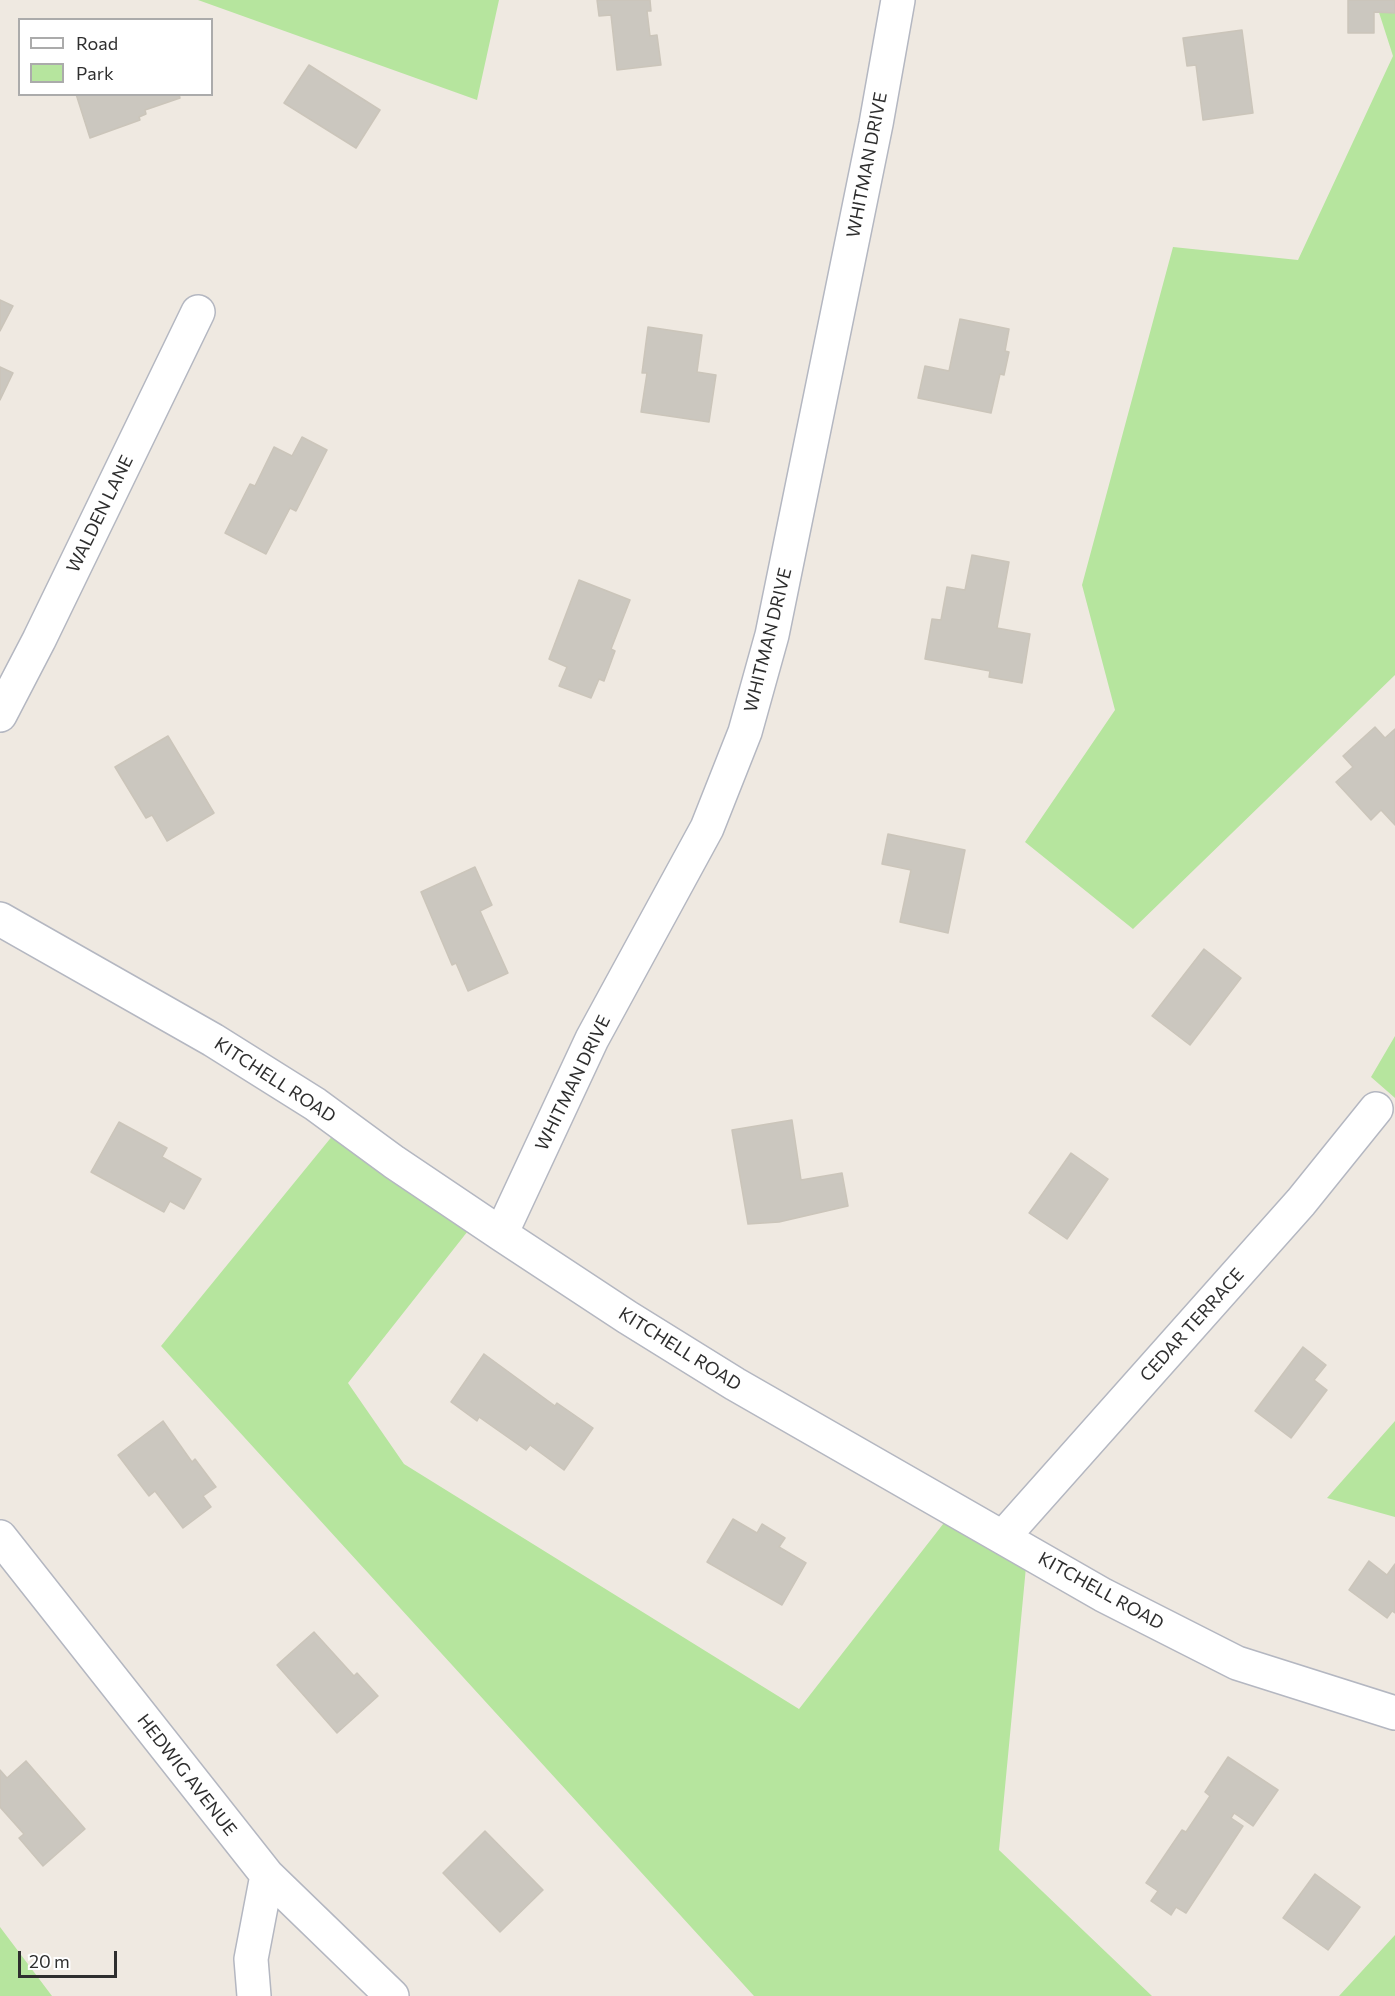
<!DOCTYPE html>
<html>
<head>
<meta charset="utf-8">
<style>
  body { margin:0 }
  #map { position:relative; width:1395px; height:1996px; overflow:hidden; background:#efe9e1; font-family:Commissioner,sans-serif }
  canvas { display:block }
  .legend { position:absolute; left:18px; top:18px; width:195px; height:78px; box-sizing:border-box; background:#fff; border:2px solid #ababab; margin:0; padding:8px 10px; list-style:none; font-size:18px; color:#2e2e2e }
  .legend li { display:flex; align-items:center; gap:12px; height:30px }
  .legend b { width:30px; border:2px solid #ababab }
  .scale { position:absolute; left:18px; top:1951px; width:99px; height:27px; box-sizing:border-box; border:3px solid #2e2e2e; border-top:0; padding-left:8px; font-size:18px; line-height:21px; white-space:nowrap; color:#2e2e2e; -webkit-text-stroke:4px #fff; paint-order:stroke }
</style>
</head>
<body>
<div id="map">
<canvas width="1395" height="1996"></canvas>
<ul class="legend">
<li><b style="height:8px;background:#fff"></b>Road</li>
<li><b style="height:16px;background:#b6e59e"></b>Park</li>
</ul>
<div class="scale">20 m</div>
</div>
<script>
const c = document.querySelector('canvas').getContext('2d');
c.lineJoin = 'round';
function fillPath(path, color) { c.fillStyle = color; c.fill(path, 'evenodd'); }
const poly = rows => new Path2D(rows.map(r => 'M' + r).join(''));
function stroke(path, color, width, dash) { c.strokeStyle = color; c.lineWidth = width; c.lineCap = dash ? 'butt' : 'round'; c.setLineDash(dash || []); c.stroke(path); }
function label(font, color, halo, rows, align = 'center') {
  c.font = font + ' Commissioner,sans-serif'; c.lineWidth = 6; c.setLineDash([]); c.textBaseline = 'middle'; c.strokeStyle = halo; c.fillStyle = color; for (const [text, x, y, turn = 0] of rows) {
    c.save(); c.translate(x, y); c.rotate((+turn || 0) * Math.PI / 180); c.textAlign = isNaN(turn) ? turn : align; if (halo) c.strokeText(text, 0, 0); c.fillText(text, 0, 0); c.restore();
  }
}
const green = poly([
  [198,0,499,0,477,100],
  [1375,0,1395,0,1395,675,1133,929,1025,842,1115,710,1082,585,1173,247,1298,260,1393,56],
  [1395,1036,1395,1098,1371,1077],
  [338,1129,475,1222,348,1383,404,1464,799,1709,947,1519,1026,1567,999,1850,1152,1996,754,1996,161,1346],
  [1395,1421,1395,1517,1327,1498],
  [0,1927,52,1996,0,1996],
  [1395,1935,1395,1996,1339,1996]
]);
const building = poly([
  [597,0,650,0,651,11,647,11,650,36,657,35,661,65,617,70,611,15,599,16,597,0],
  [1348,0,1395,0,1395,13,1374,12,1374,33,1348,33,1348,0],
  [1242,30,1253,113,1203,120,1196,65,1187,66,1183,38,1242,30],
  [309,65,380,110,356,148,284,103,309,65],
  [76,94,179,94,180,98,145,110,146,114,139,117,140,120,90,138,76,94],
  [0,300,13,306,0,331,0,300],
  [960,319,1009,329,1005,351,1009,352,1004,375,1000,374,991,413,918,398,925,366,949,371,960,319],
  [648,327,702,335,697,372,716,375,709,422,641,412,647,373,642,373,648,327],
  [0,367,13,373,0,400,0,367],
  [302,437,327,450,296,511,290,508,266,554,225,533,250,484,255,486,274,447,292,456,302,437],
  [972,555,1009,562,997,628,1030,634,1022,683,989,677,990,671,925,659,932,619,941,620,947,587,965,590,972,555],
  [579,580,630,600,611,649,615,651,604,681,599,679,591,698,559,686,567,667,549,659,579,580],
  [1375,727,1385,738,1395,729,1395,825,1381,810,1371,820,1336,782,1353,767,1343,756,1375,727],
  [168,736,214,813,167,841,152,815,146,818,115,767,168,736],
  [888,834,965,850,948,933,900,922,911,870,882,864,888,834],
  [475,867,492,905,480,911,508,973,468,991,456,963,452,965,421,892,475,867],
  [1204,949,1241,978,1190,1045,1152,1016,1204,949],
  [792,1120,801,1180,842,1173,848,1206,779,1222,748,1224,732,1130,792,1120],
  [119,1122,167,1148,162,1157,201,1179,184,1209,170,1201,164,1212,91,1172,119,1122],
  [1071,1153,1108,1179,1067,1239,1029,1213,1071,1153],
  [1303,1347,1326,1365,1314,1380,1327,1390,1291,1438,1255,1411,1303,1347],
  [484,1354,555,1406,557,1403,593,1428,564,1470,530,1445,526,1450,479,1417,477,1421,451,1402,484,1354],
  [163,1421,192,1462,195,1459,216,1487,203,1496,211,1507,183,1528,155,1491,149,1496,118,1455,163,1421],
  [733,1519,757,1533,762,1524,785,1538,779,1547,806,1563,782,1605,707,1562,733,1519],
  [1369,1561,1387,1575,1395,1564,1395,1613,1392,1611,1387,1618,1349,1590,1369,1561],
  [314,1632,354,1676,357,1673,378,1696,337,1733,277,1665,314,1632],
  [1228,1757,1278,1790,1253,1826,1234,1813,1231,1818,1243,1826,1186,1913,1176,1907,1171,1915,1151,1901,1158,1891,1146,1883,1182,1830,1186,1832,1210,1796,1205,1792,1228,1757],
  [26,1761,85,1829,43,1866,19,1838,24,1834,0,1807,0,1770,7,1778,26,1761],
  [485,1831,543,1890,500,1932,443,1873,485,1831],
  [1315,1874,1360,1907,1328,1950,1283,1918,1315,1874]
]);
const minor = poly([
  [0,715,39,640,198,312],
  [0,919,213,1040,315,1104,394,1162,501,1234,627,1317,735,1384,1103,1595,1237,1663,1395,1713],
  [501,1234,592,1039,707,828,745,732,772,635,876,124,898,0],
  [0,1537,267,1875,392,1996],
  [1003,1537,1301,1202,1376,1109],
  [254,1996,251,1959,267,1875]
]);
const streetNames = [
  ["WHITMAN DRIVE",867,165,-79],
  ["WALDEN LANE",100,514,-64],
  ["WHITMAN DRIVE",768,640,-76],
  ["KITCHELL ROAD",275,1080,33],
  ["WHITMAN DRIVE",573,1083,-64],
  ["CEDAR TERRACE",1192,1325,-48],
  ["KITCHELL ROAD",680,1349,32],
  ["KITCHELL ROAD",1101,1591,29],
  ["HEDWIG AVENUE",187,1775,52]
];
fillPath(green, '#b6e59e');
fillPath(building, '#cbc7bf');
stroke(building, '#cbc5ba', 1.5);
stroke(minor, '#b4b7c1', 36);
stroke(minor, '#fff', 33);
label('18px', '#2e2e2e', '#fff', streetNames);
</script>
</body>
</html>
